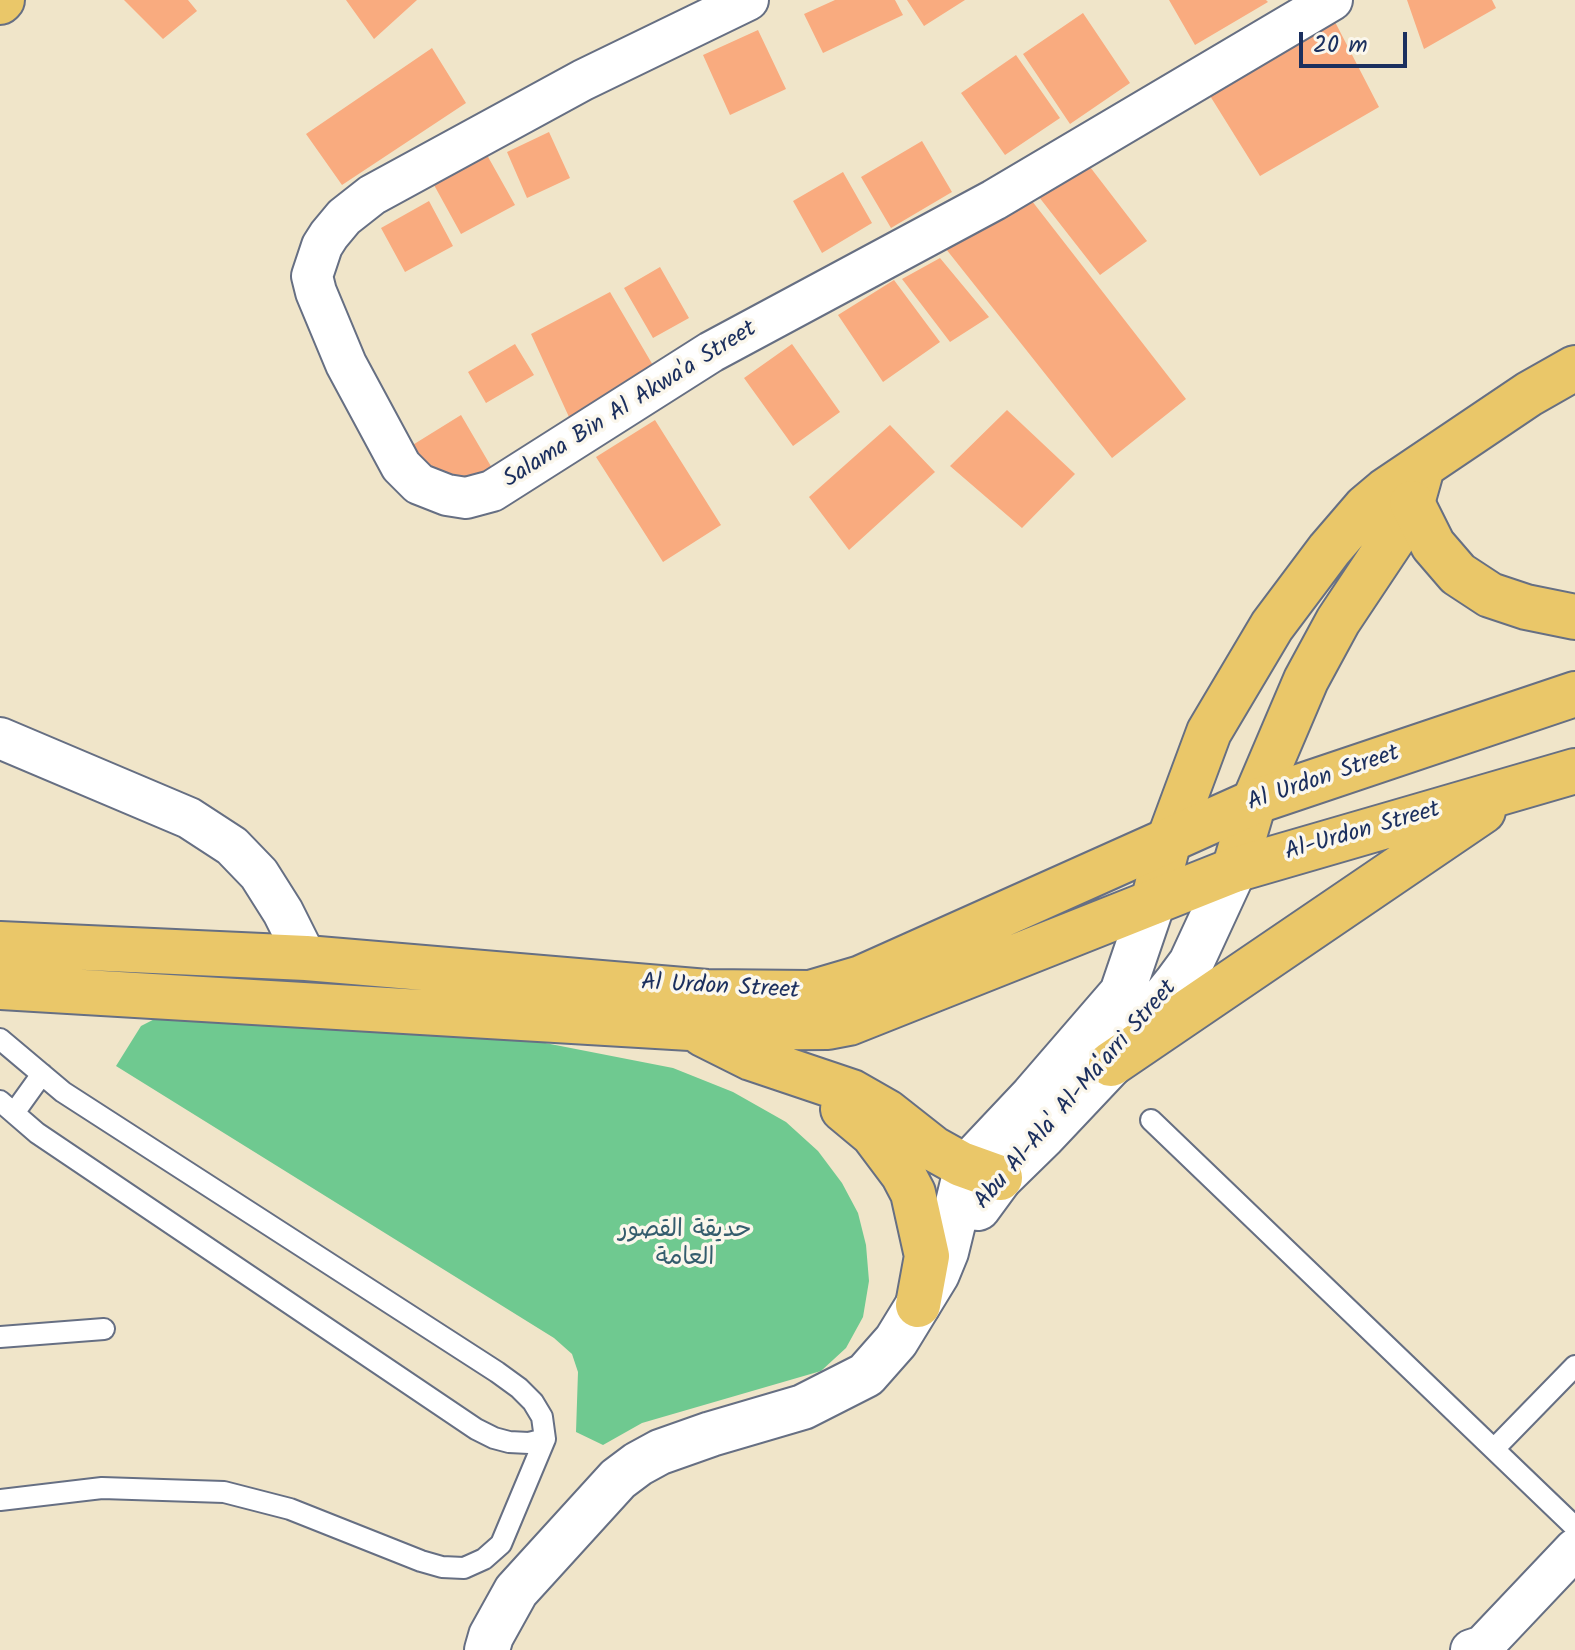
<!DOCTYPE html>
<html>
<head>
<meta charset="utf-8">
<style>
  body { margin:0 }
  #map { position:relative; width:1575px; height:1650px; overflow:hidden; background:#f0e5c9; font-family:Kalam,sans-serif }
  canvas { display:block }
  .scale { position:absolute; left:1299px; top:32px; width:108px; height:36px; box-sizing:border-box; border:4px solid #1b2f5e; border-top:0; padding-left:10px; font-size:24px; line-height:28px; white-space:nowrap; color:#1b2f5e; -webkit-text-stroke:6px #fbf7ec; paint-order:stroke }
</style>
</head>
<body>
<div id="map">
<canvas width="1575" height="1650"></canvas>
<div class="scale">20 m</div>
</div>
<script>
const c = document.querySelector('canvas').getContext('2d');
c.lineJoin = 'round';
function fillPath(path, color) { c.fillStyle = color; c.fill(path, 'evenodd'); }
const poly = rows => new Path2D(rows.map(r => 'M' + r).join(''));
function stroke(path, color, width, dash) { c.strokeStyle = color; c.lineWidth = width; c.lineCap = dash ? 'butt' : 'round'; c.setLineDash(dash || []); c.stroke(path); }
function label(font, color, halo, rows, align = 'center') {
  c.font = font + ' Kalam,"Playpen Sans Arabic",sans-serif'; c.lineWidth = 7; c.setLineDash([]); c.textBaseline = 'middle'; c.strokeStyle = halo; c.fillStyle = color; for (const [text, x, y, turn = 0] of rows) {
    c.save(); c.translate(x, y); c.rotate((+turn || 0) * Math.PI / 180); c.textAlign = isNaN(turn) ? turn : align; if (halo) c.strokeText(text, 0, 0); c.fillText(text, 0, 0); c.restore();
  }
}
const green = poly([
  [178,1007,540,1042,673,1068,733,1092,786,1122,818,1151,842,1183,858,1213,866,1245,869,1281,863,1317,846,1348,821,1371,642,1423,603,1445,576,1432,578,1372,572,1354,554,1338,116,1066,141,1026]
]);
const building = poly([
  [124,0,188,0,197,11,163,39],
  [346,0,417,0,374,39],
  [835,0,895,0,903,15,823,53,804,14],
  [907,0,965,0,924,26],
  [1169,0,1266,0,1268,2,1195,45],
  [1407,0,1492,0,1496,8,1424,49],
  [1083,13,1130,83,1070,124,1023,54],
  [1334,20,1379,107,1260,176,1207,91],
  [758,30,786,89,730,115,703,55],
  [432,48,466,103,342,185,306,134],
  [1016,55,1060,118,1005,155,961,93],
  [549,132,570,178,527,198,507,152],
  [922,141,952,192,891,228,861,177],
  [487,155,515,205,461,234,434,185],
  [1087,163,1147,241,1100,275,1039,197],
  [843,172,872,223,822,253,793,201],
  [429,201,453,246,405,272,381,228],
  [1032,201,1186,399,1112,458,946,249],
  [940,258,989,317,950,342,902,279],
  [660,267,689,318,653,338,624,288],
  [894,280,940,342,883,382,838,315],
  [610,292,654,367,569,417,531,334],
  [515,344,534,375,486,403,468,372],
  [792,344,840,412,793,446,744,378],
  [1007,410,1075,474,1022,528,950,466],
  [461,415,492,468,476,479,461,484,428,471,411,446],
  [655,420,721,525,663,562,596,457],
  [890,425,935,472,849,550,809,497]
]);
const service = poly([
  [0,1039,63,1092,497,1372,519,1388,533,1402,542,1417,545,1439,501,1544,484,1559,464,1568,442,1567,421,1561,290,1509,224,1492,102,1488,0,1500],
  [0,1101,37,1133,476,1429,494,1438,509,1442,529,1443,545,1439],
  [14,1113,42,1074],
  [1151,1120,1575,1527],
  [0,1337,104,1329],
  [1494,1449,1575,1366]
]);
const minor = poly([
  [748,0,583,80,372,195,344,217,329,235,322,246,312,276,316,292,346,364,401,466,419,484,447,495,466,498,492,491,711,352,994,200,1332,0],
  [0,738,189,818,232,846,259,874,283,912,306,958],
  [1471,1650,1483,1646,1575,1549]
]);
const tertiary = poly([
  [978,1208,1000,1178,1044,1135,1111,1064,1177,982,1191,963,1234,870],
  [487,1650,491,1636,516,1591,618,1479,638,1464,660,1452,711,1434,803,1407,866,1375,896,1341,937,1274,946,1252,967,1166,1033,1096,1122,993,1153,902]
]);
const primary = poly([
  [1234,870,1254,802,1306,680,1338,621,1398,531,1412,503,1421,471],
  [1153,902,1169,840,1209,732,1272,626,1329,550,1366,507,1385,491,1529,394,1575,368]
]);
const trunk = poly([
  [0,2,2,0],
  [1412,503,1433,545,1458,574,1490,595,1526,607,1575,617],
  [0,944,306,958,707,992,810,993,861,978,1254,802,1575,694],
  [0,987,690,1028,828,1027,849,1023,1234,870,1575,771],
  [703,1034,751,1058,852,1092,887,1112,934,1149,961,1164,1000,1178],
  [1111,1064,1483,811],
  [843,1109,873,1134,903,1174,913,1193,927,1256,918,1305]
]);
const streetNames = [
  ["Salama Bin Al Akwa'a Street",631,406,-32],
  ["Al Urdon Street",1324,780,-19],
  ["Al-Urdon Street",1363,833,-16],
  ["Al Urdon Street",720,989,3],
  ["Abu Al-Ala' Al-Maʻarri Street",1077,1096,-49]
];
const parkNames = [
  ["حديقة القصور",685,1232],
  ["العامة",685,1260]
];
fillPath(green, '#6fc990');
fillPath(building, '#f9ab7f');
stroke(service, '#666f83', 24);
stroke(minor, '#666f83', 44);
stroke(tertiary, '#666f83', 48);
stroke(primary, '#666f83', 48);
stroke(trunk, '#666f83', 48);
stroke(service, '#fff', 20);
stroke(minor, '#fff', 40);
stroke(tertiary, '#fff', 44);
stroke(primary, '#eac769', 44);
stroke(trunk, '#eac769', 44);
label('24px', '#1b2f5e', '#fbf7ec', streetNames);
label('24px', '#345d6d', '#fbf7ec', parkNames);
</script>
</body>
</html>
